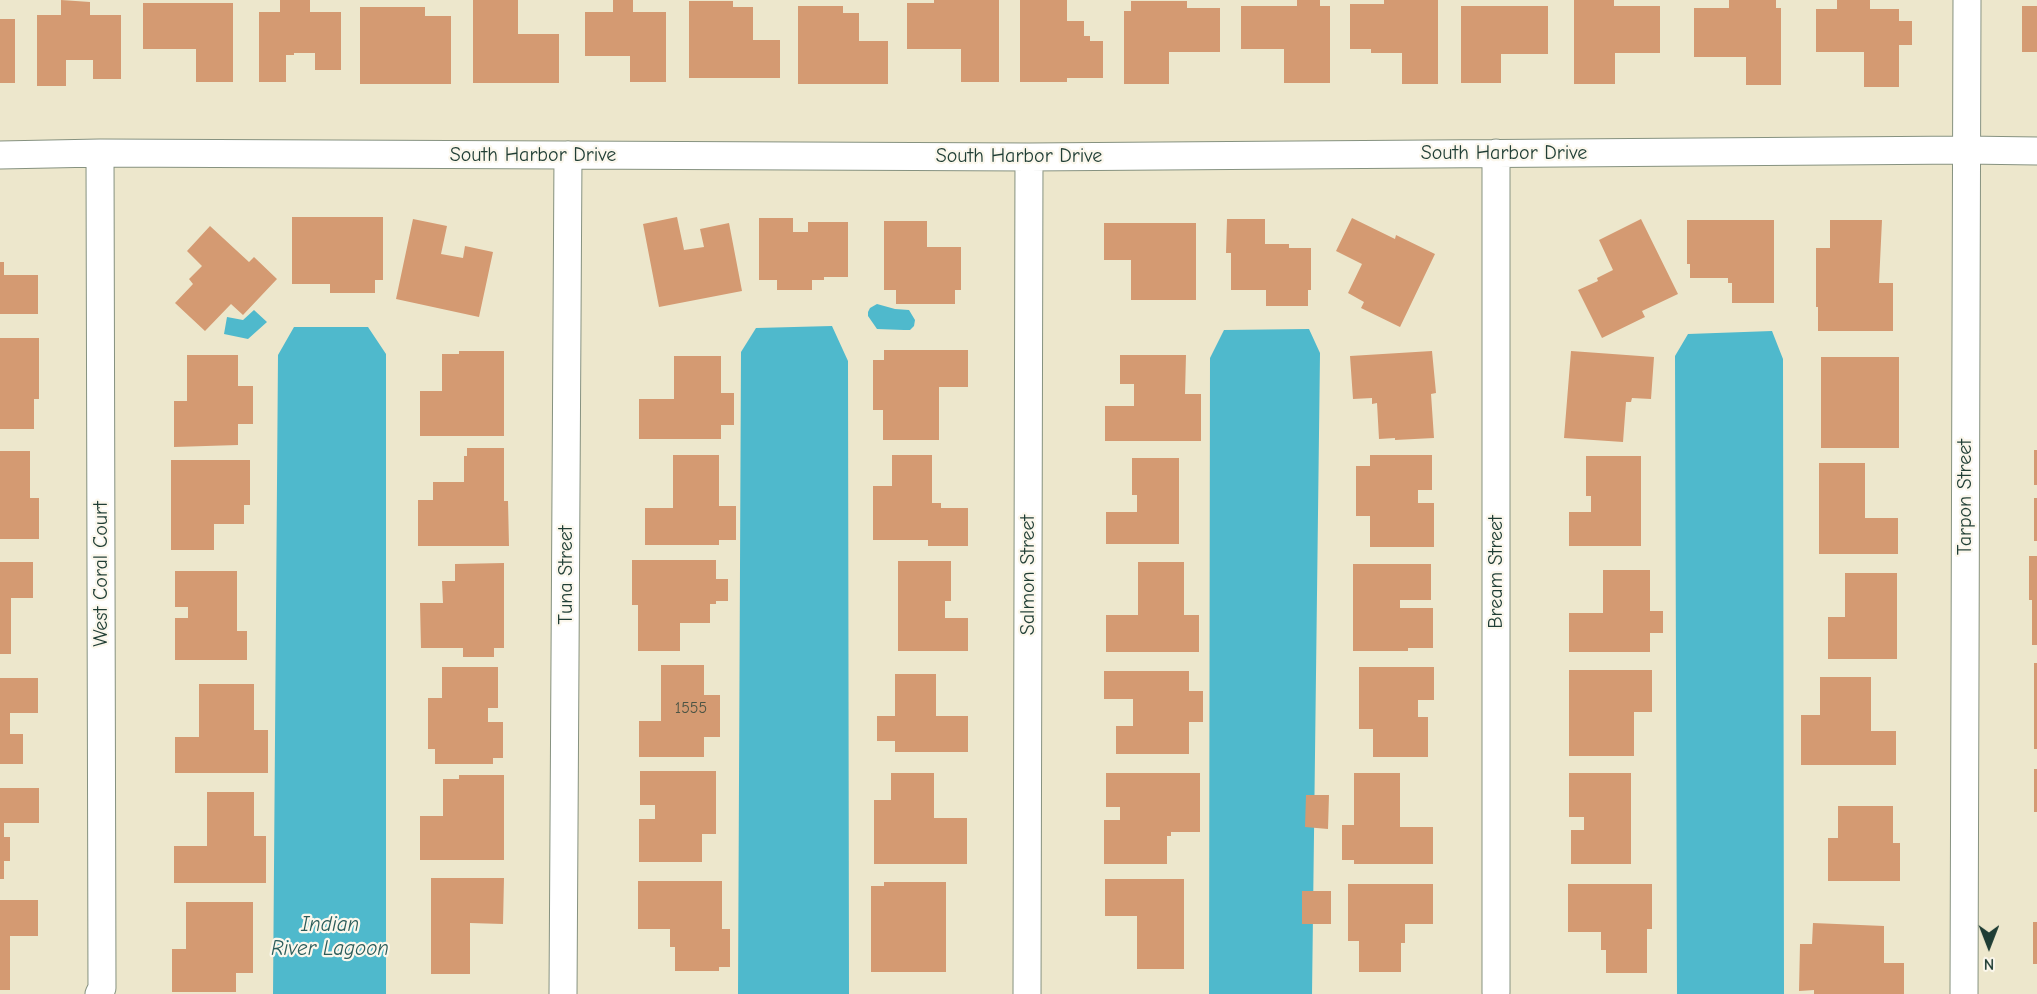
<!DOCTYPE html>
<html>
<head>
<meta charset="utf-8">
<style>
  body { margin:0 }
  #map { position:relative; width:2037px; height:994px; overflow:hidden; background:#ede7cc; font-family:"Comic Neue",sans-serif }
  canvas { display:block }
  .north { position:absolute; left:1959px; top:916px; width:60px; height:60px; -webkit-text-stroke:4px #fbf7ec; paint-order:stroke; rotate:180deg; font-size:16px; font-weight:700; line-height:24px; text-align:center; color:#1f3d34 }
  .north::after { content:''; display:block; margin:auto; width:21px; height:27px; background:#1f3d34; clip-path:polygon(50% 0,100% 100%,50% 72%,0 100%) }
</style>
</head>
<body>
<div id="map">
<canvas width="2037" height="994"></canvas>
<div class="north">N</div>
</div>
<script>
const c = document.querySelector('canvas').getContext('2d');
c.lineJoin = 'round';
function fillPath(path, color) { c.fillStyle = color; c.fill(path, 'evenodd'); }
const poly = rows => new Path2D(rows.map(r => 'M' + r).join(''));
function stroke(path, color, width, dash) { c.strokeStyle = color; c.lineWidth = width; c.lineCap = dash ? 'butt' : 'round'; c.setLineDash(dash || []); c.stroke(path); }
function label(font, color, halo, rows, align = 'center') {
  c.font = font + ' "Comic Neue",sans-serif'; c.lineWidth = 4.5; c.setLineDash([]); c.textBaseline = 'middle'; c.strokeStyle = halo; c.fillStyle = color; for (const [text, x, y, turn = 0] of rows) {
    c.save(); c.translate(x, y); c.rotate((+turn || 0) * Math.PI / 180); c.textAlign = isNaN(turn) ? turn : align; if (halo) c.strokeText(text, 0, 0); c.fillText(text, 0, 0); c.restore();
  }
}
const water = poly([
  [877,304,895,309,909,310,915,320,914,326,910,330,904,330,877,329,868,316,868,312,870,308],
  [254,310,267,322,248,339,224,334,227,317,243,320],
  [832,326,848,361,849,994,738,994,741,352,756,328],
  [294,327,368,327,386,354,386,994,273,994,278,355],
  [1309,329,1320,353,1312,994,1209,994,1210,358,1224,330],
  [1772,331,1783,359,1784,994,1677,994,1675,356,1688,334]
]);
const building = poly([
  [61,0,90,2,90,15,121,15,121,79,93,79,93,60,66,60,66,86,37,86,37,15,61,15],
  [280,0,310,0,310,12,341,12,341,70,315,70,315,53,294,53,294,55,286,55,286,82,259,82,259,12,280,12],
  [473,0,518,0,518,34,559,34,559,83,473,83],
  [613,0,633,0,633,12,666,12,666,82,630,82,630,56,585,56,585,12,613,12],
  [934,0,999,0,999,82,961,82,961,49,907,49,907,3,934,3],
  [1020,0,1067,0,1067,21,1084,21,1084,36,1090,36,1090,41,1103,41,1103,78,1067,78,1067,82,1020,82],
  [1297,0,1320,0,1320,6,1330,6,1330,83,1284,83,1284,49,1241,49,1241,6,1297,6],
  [1384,0,1438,0,1438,84,1402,84,1402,53,1371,53,1371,49,1350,49,1350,4,1384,4],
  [1574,0,1614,0,1614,6,1660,6,1660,53,1615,53,1615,84,1574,84],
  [1729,0,1776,0,1776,8,1781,8,1781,85,1746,85,1746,57,1694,57,1694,8,1729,8],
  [1837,0,1870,0,1870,9,1899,9,1899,21,1912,21,1912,45,1899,45,1899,87,1864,87,1864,52,1816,52,1816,9,1837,9],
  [689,1,733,1,733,7,753,7,753,40,780,40,780,78,689,78],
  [1131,1,1187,1,1187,8,1220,8,1220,52,1169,52,1169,84,1124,84,1124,11,1131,11],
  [143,3,233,3,233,82,196,82,196,49,143,49],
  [798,6,843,6,843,13,859,13,859,41,888,41,888,84,798,84],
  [1461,6,1548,6,1548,54,1501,54,1501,83,1461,83],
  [2022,6,2037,6,2037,52,2022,52],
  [360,7,425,7,425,16,451,16,451,84,360,84],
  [0,19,15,19,15,83,0,83],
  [292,217,383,217,383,280,375,280,375,293,330,293,330,284,292,284],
  [677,217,684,250,704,247,700,229,729,223,742,291,659,307,643,224],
  [759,218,793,218,793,232,808,232,808,222,848,222,848,277,824,277,824,280,812,280,812,290,777,290,777,280,759,280],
  [1352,218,1395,239,1396,235,1435,254,1400,327,1361,308,1364,302,1348,293,1362,264,1336,251],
  [413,219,447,226,441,254,463,258,465,246,493,252,479,317,396,299],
  [1227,219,1265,219,1265,244,1289,244,1289,248,1311,248,1311,290,1308,290,1308,306,1266,306,1266,290,1231,290,1231,253,1226,253],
  [1641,219,1678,294,1642,311,1645,317,1602,338,1578,290,1598,281,1597,278,1613,270,1599,240],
  [1687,220,1774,220,1774,303,1732,303,1732,283,1728,283,1728,278,1690,278,1690,264,1687,264],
  [1830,220,1882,220,1879,283,1893,283,1893,331,1818,331,1818,307,1816,307,1816,248,1830,248],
  [884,221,927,221,927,247,961,247,961,290,955,290,955,304,896,304,896,290,884,290],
  [1104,223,1196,223,1196,300,1131,300,1131,260,1104,260],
  [210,226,249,262,254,257,277,279,243,315,231,304,205,331,175,303,193,284,189,279,202,266,187,251],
  [0,262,4,262,4,275,38,275,38,314,0,314],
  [0,338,39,338,39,399,34,399,34,429,0,429],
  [884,350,968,350,968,387,939,387,939,440,883,440,883,410,873,410,873,360,884,360],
  [459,351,504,351,504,436,420,436,420,391,442,391,442,354,459,354],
  [1432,351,1436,393,1431,394,1434,438,1395,440,1395,438,1379,439,1377,403,1372,404,1372,398,1353,399,1350,356],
  [1571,351,1654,357,1651,399,1632,398,1631,402,1626,402,1623,442,1564,438],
  [187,355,238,355,238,386,253,386,253,424,238,424,238,445,174,447,174,401,187,401],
  [1120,355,1186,355,1185,394,1201,394,1201,441,1105,441,1105,406,1134,406,1134,384,1120,384],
  [674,356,721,356,721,393,734,393,734,425,721,425,721,439,639,439,639,399,674,399],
  [1821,357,1899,357,1899,448,1821,448],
  [467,448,504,448,504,501,508,501,509,546,418,546,418,500,433,500,433,482,464,482,464,456,467,456],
  [2034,450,2037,450,2037,485,2034,485],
  [0,451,30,451,30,498,39,498,39,539,0,539],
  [673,455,719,455,719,506,736,506,736,540,719,540,719,545,645,545,645,508,673,508],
  [892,455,932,455,932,503,941,503,941,508,968,508,968,546,928,546,928,540,873,540,873,486,892,486],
  [1370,455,1432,455,1432,490,1418,490,1418,503,1434,503,1434,547,1370,547,1370,516,1356,516,1356,466,1370,466],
  [1586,456,1641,456,1641,546,1569,546,1569,512,1591,512,1591,496,1586,496],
  [1132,458,1179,458,1179,544,1106,544,1106,512,1137,512,1137,495,1132,495],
  [171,460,250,460,250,505,244,505,244,524,214,524,214,550,171,550],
  [1819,463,1865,463,1865,518,1898,518,1898,554,1819,554],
  [2034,498,2037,498,2037,541,2034,541],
  [2029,556,2037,556,2037,645,2032,645,2032,600,2029,600],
  [632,560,716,560,716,579,728,579,728,601,716,601,716,604,710,604,710,623,680,623,680,651,638,651,638,605,632,605],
  [898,561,951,561,951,601,945,601,945,618,968,618,968,651,898,651],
  [0,562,33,562,33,598,11,598,11,654,0,654],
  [1138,562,1184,562,1184,615,1199,615,1199,652,1106,652,1106,615,1138,615],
  [504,563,504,648,494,648,494,657,463,657,463,648,421,648,420,603,443,603,442,581,455,581,455,564],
  [1353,564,1431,564,1431,600,1400,600,1400,608,1433,608,1433,648,1408,648,1408,651,1353,651],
  [1603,570,1650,570,1650,611,1663,611,1663,633,1650,633,1650,652,1569,652,1569,613,1603,613],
  [175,571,237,571,237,631,247,631,247,660,175,660,175,618,188,618,188,607,175,607],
  [1845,573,1897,573,1897,659,1828,659,1828,617,1845,617],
  [2034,663,2037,663,2037,749,2034,749],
  [661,665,704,665,704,695,720,695,720,737,704,737,704,757,639,757,639,721,661,721],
  [442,667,498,667,498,708,488,708,488,722,503,722,503,758,493,758,493,764,435,764,435,749,428,749,428,698,442,698],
  [1359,667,1434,667,1434,700,1418,700,1418,717,1428,717,1428,757,1373,757,1373,729,1359,729],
  [1569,670,1652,670,1652,712,1634,712,1634,756,1569,756],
  [1104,671,1189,671,1189,691,1203,691,1203,722,1189,722,1189,754,1116,754,1116,726,1133,726,1133,699,1104,699],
  [895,674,936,674,936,716,968,716,968,752,895,752,895,741,877,741,877,716,895,716],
  [1820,677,1871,677,1871,731,1896,731,1896,765,1801,765,1801,715,1820,715],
  [0,678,38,678,38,713,10,713,10,734,23,734,23,764,0,764],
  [199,684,254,684,254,730,268,730,268,773,175,773,175,737,199,737],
  [2034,769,2037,769,2037,812,2034,812],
  [640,771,716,771,716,834,702,834,702,862,639,862,639,819,655,819,655,805,640,805],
  [891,773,934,773,934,818,967,818,967,864,874,864,874,800,891,800],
  [1106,773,1200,773,1200,832,1171,832,1171,836,1167,836,1167,864,1104,864,1104,820,1120,820,1120,807,1106,807],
  [1354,773,1400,773,1400,827,1433,827,1433,864,1354,864,1354,860,1342,860,1342,825,1354,825],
  [1569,773,1631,773,1631,864,1571,864,1571,830,1584,830,1584,817,1569,817],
  [459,775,504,775,504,860,420,860,420,816,443,816,443,779,459,779],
  [0,788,39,788,39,823,4,823,4,837,10,837,10,861,4,861,4,879,0,879],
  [207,792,254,792,254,836,266,836,266,883,174,883,174,846,207,846],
  [1306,795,1329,795,1328,829,1305,827],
  [1838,806,1893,806,1893,843,1900,843,1900,881,1828,881,1828,838,1838,838],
  [431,878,504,878,503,924,470,923,470,974,431,974],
  [1105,879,1184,879,1184,969,1137,969,1137,916,1105,916],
  [638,881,722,881,722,929,730,929,730,967,719,967,719,971,675,971,675,947,670,947,670,929,638,929],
  [884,882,946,882,946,972,871,972,871,886,884,886],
  [1348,884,1433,884,1433,924,1405,924,1405,943,1401,943,1401,972,1359,972,1359,941,1348,941],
  [1568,884,1652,884,1652,929,1647,929,1647,973,1606,973,1606,950,1601,950,1601,932,1568,932],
  [1302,891,1331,891,1331,924,1302,924],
  [0,900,38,900,38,936,10,936,10,990,0,990],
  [186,902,253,902,253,973,236,973,236,992,172,992,172,949,186,949],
  [2033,922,2037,922,2037,964,2033,964],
  [1813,923,1884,926,1884,963,1904,963,1904,994,1814,994,1814,990,1799,991,1800,944,1812,944]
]);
const minor = poly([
  [1496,153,1496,992],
  [0,155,100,153,1029,157,1966,150,2037,151],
  [99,994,102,988,100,153],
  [563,994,568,155],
  [1027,994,1029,157],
  [1964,994,1967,0]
]);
const numberNames = [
  ["1555",691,708]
];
const streetNames = [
  ["South Harbor Drive",1504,153],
  ["South Harbor Drive",533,155],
  ["South Harbor Drive",1019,156],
  ["Tarpon Street",1965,497,-90],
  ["Bream Street",1496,572,-90],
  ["West Coral Court",101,574,-90],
  ["Tuna Street",566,575,-90],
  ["Salmon Street",1028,575,-90]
];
const waterNames = [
  ["Indian",330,925],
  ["River Lagoon",330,949]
];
fillPath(water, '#4fb9cc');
fillPath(building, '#d49a72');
stroke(minor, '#869280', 29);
stroke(minor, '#fff', 27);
label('16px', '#4c5444', null, numberNames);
label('20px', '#1f3d34', '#fbf7ec', streetNames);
label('italic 21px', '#2b5c5a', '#fbf7ec', waterNames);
</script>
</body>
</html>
